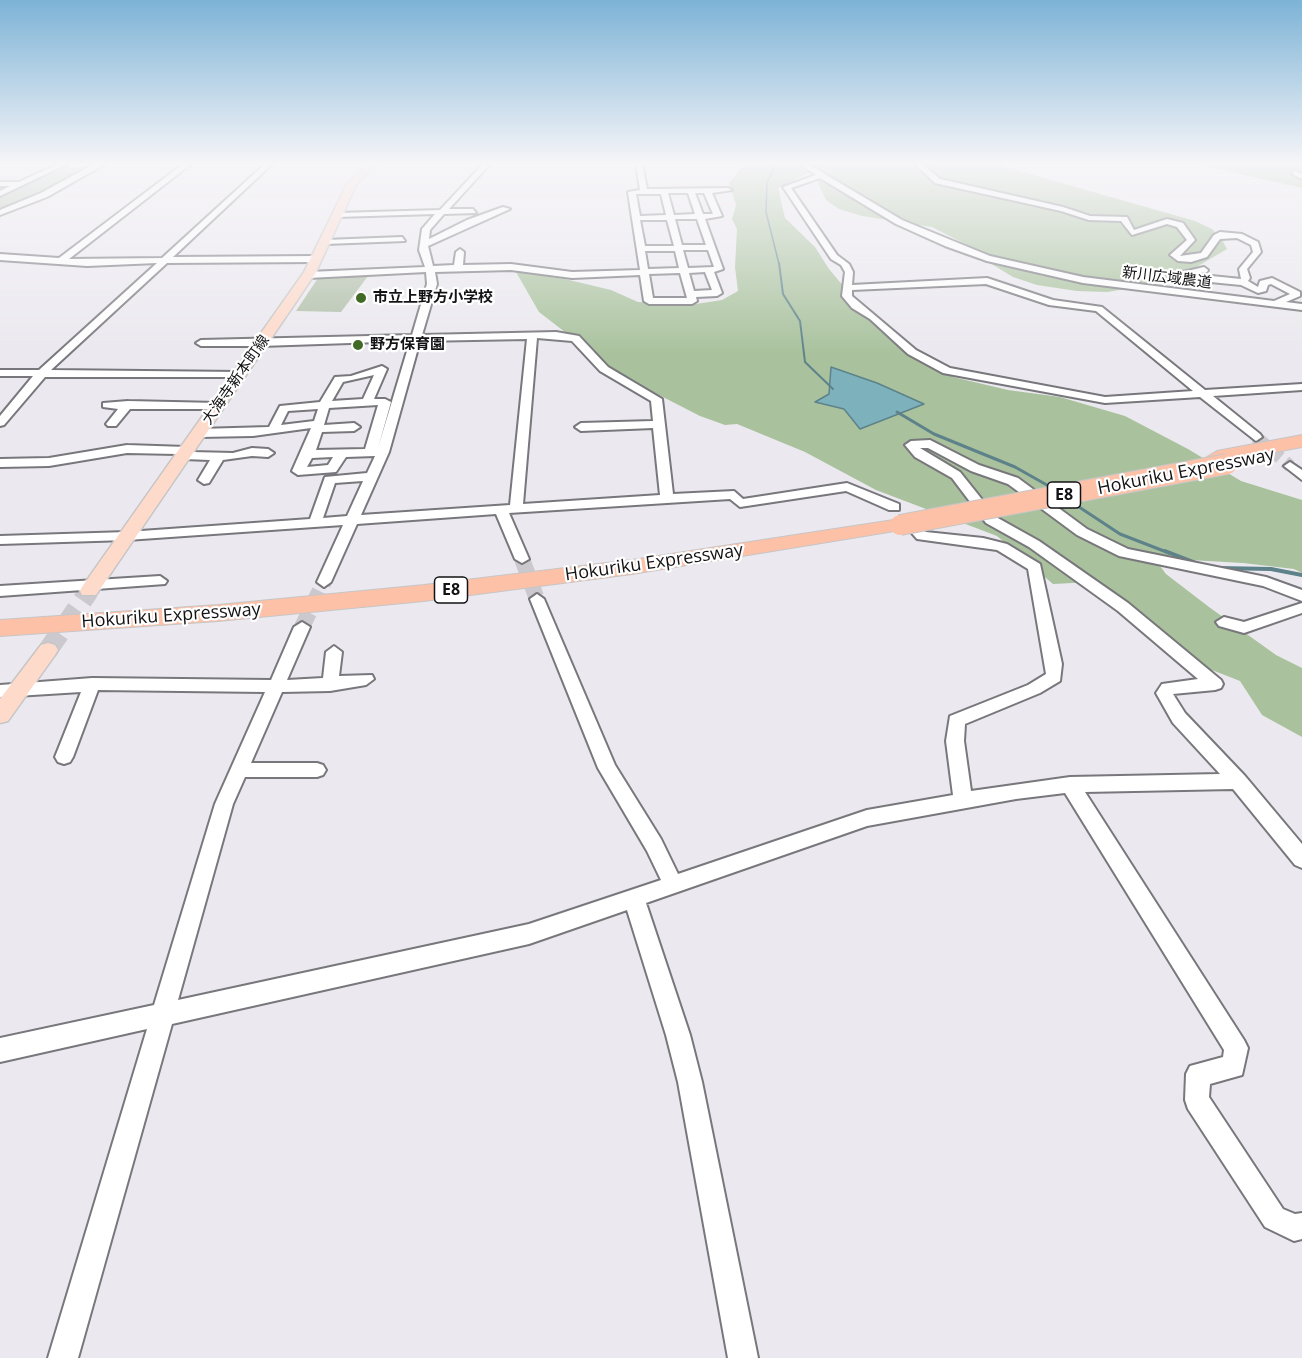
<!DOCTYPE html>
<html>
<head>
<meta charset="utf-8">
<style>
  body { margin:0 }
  canvas { display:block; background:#ebe9ef }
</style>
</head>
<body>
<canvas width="1302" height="1358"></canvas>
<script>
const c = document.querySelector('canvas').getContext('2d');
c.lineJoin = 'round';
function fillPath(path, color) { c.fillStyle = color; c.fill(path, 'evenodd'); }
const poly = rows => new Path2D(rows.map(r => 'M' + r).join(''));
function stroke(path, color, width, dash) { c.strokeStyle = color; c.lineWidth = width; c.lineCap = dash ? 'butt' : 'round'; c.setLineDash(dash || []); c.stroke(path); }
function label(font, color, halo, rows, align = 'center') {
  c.font = font + ' "Open Sans","Noto Sans JP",sans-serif'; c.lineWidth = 4.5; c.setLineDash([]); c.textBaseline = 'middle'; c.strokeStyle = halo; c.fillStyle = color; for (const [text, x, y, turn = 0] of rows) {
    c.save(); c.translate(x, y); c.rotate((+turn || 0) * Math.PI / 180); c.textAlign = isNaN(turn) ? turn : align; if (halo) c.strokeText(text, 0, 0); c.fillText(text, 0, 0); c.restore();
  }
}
const green = poly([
  [68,164,72,164,69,167,72,168,99,164,44,194,0,212,0,195],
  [368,276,341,312,296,311,318,278]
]);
const forest = poly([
  [745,164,995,164,1195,221,1212,229,1221,238,1227,249,1193,269,1137,287,1107,292,1077,291,1037,285,1013,277,985,260,969,246,932,227,862,216,839,209,826,200,812,171,778,188,785,218,815,247,829,269,860,306,897,339,953,377,1008,390,1060,397,1125,416,1188,449,1241,481,1302,500,1302,573,1294,569,1243,563,1154,558,1166,574,1209,607,1276,655,1302,668,1302,737,1262,715,1240,681,1194,663,1092,582,1053,584,997,536,876,490,805,452,737,424,725,425,700,416,622,376,539,312,516,272,565,279,611,290,638,302,696,304,722,300,738,291,735,267,737,229,732,219,736,205,729,183],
  [1199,164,1302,164,1302,188,1253,177]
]);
const water = poly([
  [831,367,877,383,924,404,860,429,844,409,815,402,829,394,831,367]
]);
const streamFar3 = poly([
  [776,164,767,183,766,212,779,264]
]);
const streamFar2 = poly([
  [779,263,783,294,800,321,805,362,833,389]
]);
const streamFar1 = poly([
  [897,412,934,434,1015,467,1054,489],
  [1070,501,1120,534,1169,553]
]);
const stream = poly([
  [1165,551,1196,563],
  [1218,568,1271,569,1302,575]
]);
const minorTunnelFar1 = poly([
  [1256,437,1290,466]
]);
const minorTunnel = poly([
  [522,559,537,599],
  [302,627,324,582]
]);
const majorTunnel = poly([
  [48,650,89,591]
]);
const minor = poly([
  [58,164,67,164,0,196,0,191,10,186,0,186,0,182,19,182,58,164],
  [94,164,105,164,47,197,0,215,0,210,41,193,94,164],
  [183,164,191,164,69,259,162,258,265,164,272,164,173,257,316,256,320,259,316,262,167,263,51,370,239,372,244,375,243,377,45,377,4,425,0,426,0,416,33,376,0,376,0,370,39,370,157,263,87,266,0,260,0,254,59,258,183,164],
  [483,164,490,164,449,209,473,209,476,213,444,214,430,230,429,239,467,220,503,207,510,209,428,246,433,266,454,265,456,252,460,249,464,252,463,265,511,264,572,272,640,270,628,192,640,190,636,164,642,164,647,189,728,188,732,190,712,193,722,216,705,219,723,269,714,272,722,293,717,296,696,297,697,301,692,304,649,304,644,301,640,275,572,278,511,270,435,272,437,284,422,335,556,332,579,336,608,367,662,399,673,494,734,491,743,499,847,483,899,504,899,510,889,510,846,491,740,507,730,499,509,513,529,559,522,563,515,559,496,514,357,524,331,582,324,587,317,582,343,525,127,540,0,544,0,536,127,532,310,519,325,477,367,473,375,456,346,457,336,472,298,475,292,471,311,428,253,436,199,437,193,433,199,429,269,427,280,406,320,402,335,377,351,376,382,366,387,369,374,399,385,399,391,402,378,448,410,341,261,346,201,346,196,343,201,340,412,335,427,284,426,272,308,278,304,275,308,272,425,267,419,250,422,229,435,214,337,217,333,215,337,213,440,210,483,164],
  [668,193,688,193,695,214,674,215,668,193],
  [695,193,704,193,713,214,703,214,695,193],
  [636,194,661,194,666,215,640,216,636,194],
  [675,219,697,219,706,245,682,245,675,219],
  [640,220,667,220,674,246,645,246,640,220],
  [683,250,708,250,714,267,688,268,683,250],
  [645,251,675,251,679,268,648,269,645,251],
  [705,272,712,290,694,291,689,273,705,272],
  [680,273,687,298,653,298,649,274,680,273],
  [537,338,572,341,600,371,651,401,653,421,581,423,575,427,581,431,653,428,660,495,523,504,537,338],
  [527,339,510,505,361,515,389,452,420,341,527,339],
  [374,375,363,399,332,401,343,382,374,375],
  [378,405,365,449,316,450,322,432,354,431,360,427,354,423,324,425,329,408,378,405],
  [318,409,314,421,281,425,288,411,318,409],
  [333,457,328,465,307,467,312,458,333,457],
  [363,481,347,516,323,518,335,483,363,481],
  [800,164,808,164,902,220,990,256,1083,277,1274,301,1290,294,1271,284,1268,285,1266,291,1258,293,1241,285,1190,280,1179,273,1204,267,1208,270,1207,272,1192,274,1241,279,1239,269,1253,252,1251,245,1237,238,1220,239,1207,257,1191,262,1178,261,1170,255,1187,240,1177,227,1167,224,1132,235,1121,221,1089,220,1061,211,935,183,915,164,922,164,940,179,1063,207,1090,216,1127,217,1134,230,1167,219,1183,223,1195,240,1180,256,1201,253,1214,235,1220,232,1242,234,1258,242,1261,252,1247,269,1250,278,1248,281,1258,287,1260,281,1272,278,1300,292,1300,296,1286,302,1302,304,1302,310,1083,283,987,261,945,246,896,224,820,178,791,188,837,255,849,264,853,272,852,285,987,278,1053,300,1102,307,1205,390,1302,384,1302,390,1213,396,1260,434,1262,437,1256,441,1200,397,1105,403,943,373,908,354,870,319,852,308,842,296,845,272,841,265,831,259,783,187,816,175,800,164],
  [986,284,1049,305,1096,311,1193,391,1105,397,950,368,916,350,852,296,852,290,986,284],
  [1294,171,1302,174,1302,179,1292,174,1294,171],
  [402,237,405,241,325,244,321,242,325,240,402,237],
  [128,401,218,403,224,406,218,409,130,409,116,426,108,426,106,424,118,409,103,407,103,403,128,401],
  [930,440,979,465,1018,478,1087,529,1128,549,1266,577,1302,590,1302,601,1263,586,1119,556,1077,535,1008,484,971,471,928,448,920,448,960,472,996,517,1039,541,1128,603,1221,680,1223,684,1221,688,1215,690,1173,694,1185,713,1245,776,1302,844,1302,868,1295,865,1233,789,1085,792,1244,1040,1248,1048,1242,1075,1210,1084,1209,1097,1283,1209,1295,1214,1302,1213,1302,1239,1294,1241,1265,1227,1188,1109,1185,1100,1186,1074,1190,1066,1223,1057,1224,1050,1065,793,1016,799,867,826,646,903,690,1035,702,1082,758,1358,728,1358,678,1082,666,1035,627,910,529,944,172,1024,78,1358,48,1358,147,1029,0,1062,0,1038,154,1005,215,804,265,692,98,690,73,757,70,762,64,764,58,762,55,757,81,692,0,697,0,685,92,678,271,680,294,627,302,622,310,627,287,680,323,678,326,652,334,646,342,652,339,676,372,675,374,679,366,685,330,691,282,692,251,763,317,763,323,765,326,770,323,775,317,777,245,777,233,804,178,1000,529,924,661,880,647,851,598,768,530,599,537,594,544,599,615,765,661,839,678,874,867,810,953,795,946,741,950,716,1028,685,1046,674,1028,569,997,550,917,539,910,531,917,527,926,532,983,538,1007,544,1040,564,1062,664,1060,681,1040,693,965,724,964,741,971,791,1070,777,1220,774,1173,723,1156,693,1162,684,1198,679,1118,611,1029,547,986,523,952,478,915,457,905,445,911,441,930,440],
  [127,445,186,447,192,452,233,453,252,448,268,449,274,453,268,457,252,456,223,460,209,483,204,484,198,480,210,460,183,459,177,454,127,453,49,466,0,467,0,459,49,458,127,445],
  [1290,462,1302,470,1302,480,1284,466,1290,462],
  [160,576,167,581,165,584,0,596,0,586,160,576],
  [1302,603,1302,613,1244,633,1219,626,1216,622,1224,617,1244,622,1302,603]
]);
const major = poly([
  [368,164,377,164,356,185,316,272,296,302,96,595,82,595,80,591,82,587,304,272,347,184,368,164],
  [48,643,55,645,58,650,55,655,8,721,0,723,0,699,41,645,48,643]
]);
const highway = poly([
  [1302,435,1302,447,1217,463,1207,457,1217,451,1302,435],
  [900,519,907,521,911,525,907,529,632,574,424,601,218,621,0,636,0,620,218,605,424,585,632,560,900,519]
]);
const highwayBridge = poly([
  [900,525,1227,464]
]);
const markers = [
  [361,298,6,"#406a26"],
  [358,345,6,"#406a26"]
];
const farStreetnames = [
  ["新川広域農道",1167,278,7],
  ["大海寺新本町線",236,380,-55]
];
const farPoinames = [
  ["市立上野方小学校",373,298],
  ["野方保育園",370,345]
];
const shields = [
  [1064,495,33],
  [451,590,33]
];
const shieldNames = [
  ["E8",1064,495],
  ["E8",451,590]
];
const streetNames = [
  ["Hokuriku Expressway",1186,472,-11],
  ["Hokuriku Expressway",654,563,-8],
  ["Hokuriku Expressway",171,616,-4]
];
fillPath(green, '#b1c0a9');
fillPath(forest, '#a9c29d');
fillPath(water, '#7db2bc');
stroke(water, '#5d828a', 1.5);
stroke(streamFar3, '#5d828a', 1.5);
stroke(streamFar2, '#5d828a', 2);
stroke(streamFar1, '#5d828a', 3);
stroke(stream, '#5d828a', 4);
stroke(minorTunnelFar1, '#cbc9ce', 13, [13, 6]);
stroke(minorTunnel, '#cbc9ce', 16, [16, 8]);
stroke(majorTunnel, '#cbc9ce', 20, [20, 10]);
stroke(minor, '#78777c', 4);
stroke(major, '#c6c6c7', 3);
stroke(highway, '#c6c6c7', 2);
fillPath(minor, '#fff');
fillPath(major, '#fedaca');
fillPath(highway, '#fdc1a7');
stroke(highwayBridge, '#c6c6c7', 22, []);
stroke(highwayBridge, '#fdc1a7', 20);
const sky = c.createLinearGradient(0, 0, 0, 354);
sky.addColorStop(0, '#7db3d6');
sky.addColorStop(0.46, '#f6f5f8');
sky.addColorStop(1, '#f6f5f800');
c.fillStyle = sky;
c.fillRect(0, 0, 1302, 354);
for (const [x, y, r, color] of markers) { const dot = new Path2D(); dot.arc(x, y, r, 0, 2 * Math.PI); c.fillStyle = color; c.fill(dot); stroke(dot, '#fff', 2); }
label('15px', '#131214', '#fff', farStreetnames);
label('bold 15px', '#131214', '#fff', farPoinames, 'left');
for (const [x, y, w] of shields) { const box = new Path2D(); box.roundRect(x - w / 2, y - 13, w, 26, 4.5); c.fillStyle = '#fff'; c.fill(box); stroke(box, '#131214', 1.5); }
label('bold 16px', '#131214', null, shieldNames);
label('18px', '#131214', '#fff', streetNames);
</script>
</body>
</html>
